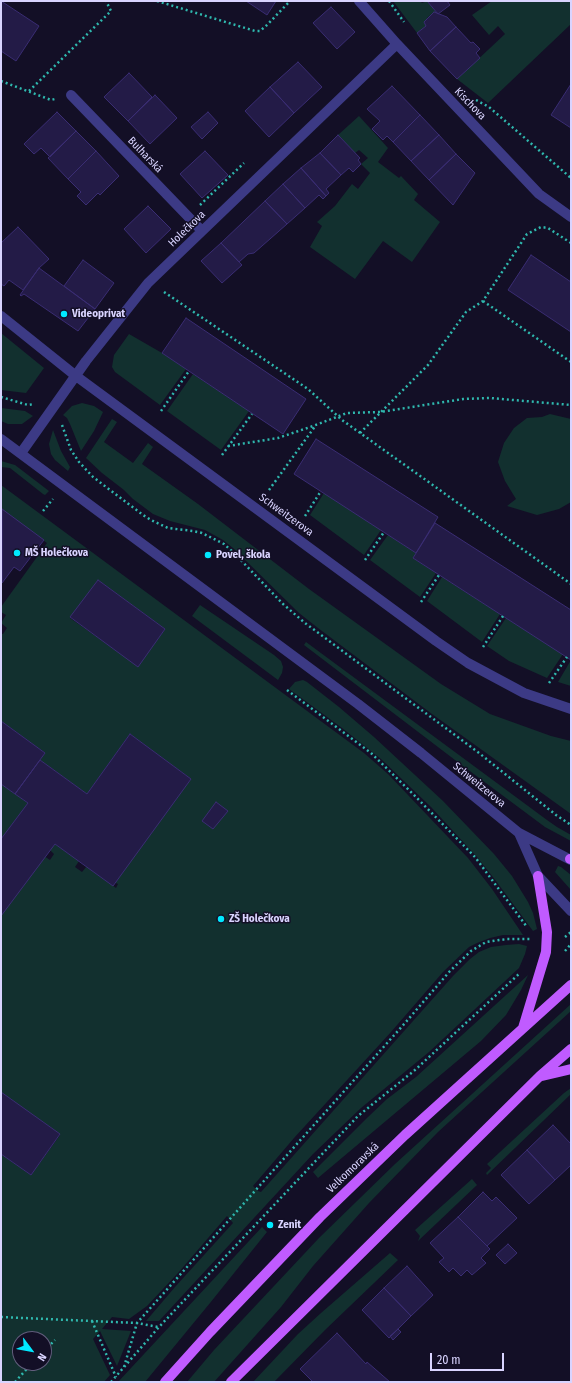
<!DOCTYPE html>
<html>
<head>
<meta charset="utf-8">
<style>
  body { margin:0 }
  #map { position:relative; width:572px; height:1383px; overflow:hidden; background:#130f26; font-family:"Fira Sans Condensed",sans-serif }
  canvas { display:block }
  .frame { position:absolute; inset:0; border:2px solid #d9d4ff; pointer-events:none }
  .north { position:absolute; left:12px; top:1331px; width:40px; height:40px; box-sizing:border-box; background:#130f26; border:1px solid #625e7d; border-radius:50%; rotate:122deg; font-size:11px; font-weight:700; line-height:16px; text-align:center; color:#d9d4ff }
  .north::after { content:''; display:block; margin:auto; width:14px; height:18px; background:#00e9ff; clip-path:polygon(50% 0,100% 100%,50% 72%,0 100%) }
  .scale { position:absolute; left:430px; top:1353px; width:74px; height:18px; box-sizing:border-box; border:2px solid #d9d4ff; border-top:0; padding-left:5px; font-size:12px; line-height:14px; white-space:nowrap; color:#d9d4ff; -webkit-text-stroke:3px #130f26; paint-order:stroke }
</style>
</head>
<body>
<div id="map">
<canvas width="572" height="1383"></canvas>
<div class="frame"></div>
<div class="north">N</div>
<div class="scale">20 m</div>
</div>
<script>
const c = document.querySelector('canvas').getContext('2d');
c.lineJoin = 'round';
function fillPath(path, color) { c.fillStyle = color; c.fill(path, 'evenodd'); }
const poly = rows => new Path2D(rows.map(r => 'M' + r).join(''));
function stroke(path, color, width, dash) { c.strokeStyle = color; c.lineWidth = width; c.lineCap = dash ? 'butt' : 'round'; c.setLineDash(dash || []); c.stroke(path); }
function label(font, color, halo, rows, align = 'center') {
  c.font = font + ' "Fira Sans Condensed",sans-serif'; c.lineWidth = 3; c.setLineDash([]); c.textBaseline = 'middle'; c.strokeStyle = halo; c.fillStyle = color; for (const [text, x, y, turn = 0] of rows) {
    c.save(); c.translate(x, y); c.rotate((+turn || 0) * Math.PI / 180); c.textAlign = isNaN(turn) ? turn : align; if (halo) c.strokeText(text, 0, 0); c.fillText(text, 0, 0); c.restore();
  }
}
const green = poly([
  [393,1,420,1,422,3,427,1,438,14,434,12,427,18,428,19,424,22,426,26,417,33],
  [492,1,571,1,571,24,488,103,457,79,505,34,498,26,489,35,472,15],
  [359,116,388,148,378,162,399,178,401,176,418,194,414,200,440,222,412,262,383,241,355,279,310,247,322,226,317,222,335,206,352,184,358,189,370,173,361,164,368,158,359,150,355,153,338,135],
  [1,333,44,368,26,393,1,390],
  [129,334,162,353,186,369,160,405,115,372,112,367,114,355],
  [193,374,249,411,221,450,167,411],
  [82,403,94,406,103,412,94,431,81,451,70,424,67,418,63,415,72,406],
  [1,408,25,411,33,416,22,424,8,424,1,421],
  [550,414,571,419,571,502,559,509,537,515,507,506,516,499,505,481,498,462,504,443,514,428,527,418,542,417],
  [112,419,117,422,104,442,133,463,148,443,153,447,142,464,198,504,309,589,441,684,490,714,551,736,571,741,571,814,432,714,318,628,299,613,233,548,223,540,205,530,170,521,153,514,133,499,124,490,102,473,86,458],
  [53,430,61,451,70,467,68,471,55,460,51,454,49,444],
  [1,461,15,465,49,491,45,495,43,494,10,468,1,467],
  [1,485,364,753,388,774,468,858,492,889,523,935,503,935,490,938,477,943,469,947,443,972,391,1032,294,1138,253,1186,258,1191,261,1192,453,976,470,959,479,952,491,947,506,945,519,944,527,946,525,954,519,968,429,1052,361,1108,313,1154,159,1321,146,1321,175,1287,233,1223,227,1216,178,1273,147,1306,129,1319,112,1317,102,1329,131,1331,117,1366,100,1331,93,1339,110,1375,104,1382,1,1382,1,1154,31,1175,60,1135,1,1093,1,915,44,856,50,860,54,854,49,849,55,844,79,861,75,867,82,872,87,866,116,888,118,884,114,882,191,779,130,734,87,794,40,760,45,753,1,721,1,634,3,634,7,628,1,623,6,615,1,612,1,607,47,543,1,510],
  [98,580,165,629,138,666,70,618],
  [20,1339,44,1339,44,1363,20,1363],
  [324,493,381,530,364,555,310,515],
  [388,535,416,553,413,558,436,573,420,597,370,560],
  [442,577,500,614,482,642,427,601],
  [200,605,274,655,281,661,283,667,282,673,278,680,192,616],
  [506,618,563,654,547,678,509,661,487,646],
  [306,642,547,820,557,827,571,835,571,841,545,827,455,760,304,645],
  [571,660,571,686,558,682],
  [303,680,307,682,339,707,374,737,443,801,494,854,512,876,528,902,533,913,537,929,533,931,496,881,477,857,431,807,381,759,342,728,289,689,295,682],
  [1,784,28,803,1,839],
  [558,866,561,867,571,875,571,890,555,872],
  [528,975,521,990,506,1015,481,1041,318,1178,313,1172,368,1117,387,1099,416,1077],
  [571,1004,571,1011,438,1132,369,1203,313,1266,281,1307,214,1382,187,1382,214,1350,319,1238,395,1164],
  [571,1088,571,1094,487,1175,486,1173,491,1168,487,1164,564,1093],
  [472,1179,477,1185,418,1241,420,1236,415,1230],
  [262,1227,267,1232,210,1303,145,1382,118,1382],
  [390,1253,398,1260,325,1330,274,1382,253,1382,298,1334,321,1313]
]);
const building = poly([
  [1,1,39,26,16,61,1,51,1,1],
  [246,1,276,1,267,15,246,1],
  [427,1,447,1,450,5,438,14,427,1],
  [331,7,355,32,337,49,313,23,331,7],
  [434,12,447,17,456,27,430,51,417,33,426,26,424,22,434,12],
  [456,27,471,43,473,42,480,49,476,53,480,58,457,79,430,51,456,27],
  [298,62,322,87,294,113,270,87,298,62],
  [129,73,152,97,128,121,104,97,129,73],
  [571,84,571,128,551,115,571,84],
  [392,86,420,115,393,142,387,136,383,140,372,129,380,121,367,109,392,86],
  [270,87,294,113,269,137,245,111,270,87],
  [155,95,177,118,150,144,128,121,155,95],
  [57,112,76,131,50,157,41,148,34,154,24,144,57,112],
  [208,112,218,123,202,139,191,127,208,112],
  [420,115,439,135,411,161,393,142,420,115],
  [76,131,96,151,68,179,48,158,76,131],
  [338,135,360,158,358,160,361,164,353,172,349,168,341,175,320,153,338,135],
  [439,135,456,154,429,180,411,161,439,135],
  [96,151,119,176,100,195,98,193,86,205,77,196,81,192,68,179,96,151],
  [205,151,228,175,202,198,180,174,205,151],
  [320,153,341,175,326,189,329,193,326,196,301,168,320,153],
  [456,154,475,173,453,205,429,180,456,154],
  [301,168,326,196,323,199,319,195,305,208,283,184,301,168],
  [283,184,305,208,287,224,265,201,283,184],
  [265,201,287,224,254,253,248,254,239,262,221,243,265,201],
  [148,206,171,229,146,253,124,229,148,206],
  [18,227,49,259,39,268,23,290,9,280,4,286,1,284,1,243,18,227],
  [221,243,242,265,222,283,201,261,221,243],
  [531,255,571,282,571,332,508,290,531,255],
  [83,260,114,283,95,309,64,286,83,260],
  [39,268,95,309,78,331,24,294,21,296,20,295,39,268],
  [186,318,306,399,283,434,162,353,186,318],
  [316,439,438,517,416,553,294,474,316,439],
  [2,509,44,540,20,571,14,567,2,583,2,509],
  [435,523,571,610,571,660,413,558,435,523],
  [98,580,165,629,138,667,70,617,98,580],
  [1,721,45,753,15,794,1,784,1,721],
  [130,734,191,779,113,886,55,844,1,916,1,839,28,803,15,794,40,760,87,794,130,734],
  [216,802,228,811,213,829,202,821,216,802],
  [1,1092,60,1134,31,1175,1,1154,1,1092],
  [553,1125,571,1144,571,1165,555,1180,527,1150,553,1125],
  [527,1150,555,1180,529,1204,501,1175,527,1150],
  [483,1192,492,1201,496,1197,517,1218,487,1246,458,1217,483,1192],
  [458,1217,490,1249,481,1258,486,1263,472,1275,467,1270,461,1276,453,1268,449,1272,439,1262,444,1258,430,1243,458,1217],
  [508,1244,517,1253,505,1264,496,1255,508,1244],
  [407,1266,433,1295,411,1316,384,1288,407,1266],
  [384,1288,411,1316,389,1338,362,1310,384,1288],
  [398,1329,401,1332,393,1340,390,1336,398,1329],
  [337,1333,366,1364,367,1362,390,1382,313,1382,300,1369,337,1333]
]);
const path = poly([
  [157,1,255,31,260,31,267,25,290,1],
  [389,1,404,22],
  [1,81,51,100,55,99],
  [29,91,111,11,106,1],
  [476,100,489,107,571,178],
  [200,205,244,163],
  [164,292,308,389,342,420,571,584],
  [483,301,571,362],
  [1,397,28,405,34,404],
  [161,411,189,371],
  [62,425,71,450,79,462,93,477,143,515,151,520,168,528,193,531,202,533,224,544,235,554,283,604,305,623,479,753,556,815,571,825],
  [360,433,428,365,466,312,483,301,527,234,541,227,548,228,571,243],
  [228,446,278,438,313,426,347,413,380,412,463,399,490,398,571,405],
  [222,455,252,414],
  [269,490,316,425],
  [43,511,53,499],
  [305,516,321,491],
  [365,560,384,532],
  [421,602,439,575],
  [483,647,503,616],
  [549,683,567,657],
  [287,690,371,753,413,794,475,857,527,927],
  [565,937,571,932],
  [565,951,571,944],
  [1,1317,137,1323,158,1327],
  [92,1321,116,1377],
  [44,1351,55,1340],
  [124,1367,137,1323,405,1023,450,971,471,951,486,942,507,939,530,939],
  [15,1382,32,1363],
  [111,1382,159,1327,358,1116,415,1070,520,973]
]);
const minor = poly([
  [359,1,397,44,539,194,571,217],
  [71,95,202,231],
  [1,316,76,376,436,641,468,663,524,693,571,709],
  [21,453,86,361,148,283,397,44]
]);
const tertiary = poly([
  [1,439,358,704,421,753,519,833,571,860],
  [519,833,538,876,571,911]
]);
const primary = poly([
  [570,859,571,859],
  [523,1028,546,952,547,932,538,876],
  [542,1076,571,1069],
  [165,1382,210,1332,320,1217,405,1135,571,985],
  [231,1382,540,1076,571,1049]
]);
const markers = [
  [64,314,4,"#00e9ff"],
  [17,553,4,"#00e9ff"],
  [208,555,4,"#00e9ff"],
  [221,919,4,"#00e9ff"],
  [270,1225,4,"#00e9ff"]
];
const streetNames = [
  ["Kischova",470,104,46],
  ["Bulharská",145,155,46],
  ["Holečkova",187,229,-44],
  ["Schweitzerova",286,515,36],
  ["Schweitzerova",479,785,39],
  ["Velkomoravská",353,1168,-44]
];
const poiNames = [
  ["Videoprivat",72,314],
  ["MŠ Holečkova",25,553],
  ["Povel, škola",216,555],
  ["ZŠ Holečkova",229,919],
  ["Zenit",278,1225]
];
fillPath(green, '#12302f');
fillPath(building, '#231b47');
stroke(building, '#3a2d73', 1);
stroke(path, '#2fb8ae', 2.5, [2, 3]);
stroke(minor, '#3c3a85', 10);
stroke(tertiary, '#3c3a85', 10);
stroke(primary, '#c05bff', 10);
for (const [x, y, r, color] of markers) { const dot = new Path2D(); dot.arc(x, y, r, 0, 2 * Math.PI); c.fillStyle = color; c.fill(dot); stroke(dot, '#130f26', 1.5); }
label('11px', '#d9d4ff', '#130f26', streetNames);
label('bold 11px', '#d9d4ff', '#130f26', poiNames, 'left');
</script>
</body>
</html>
